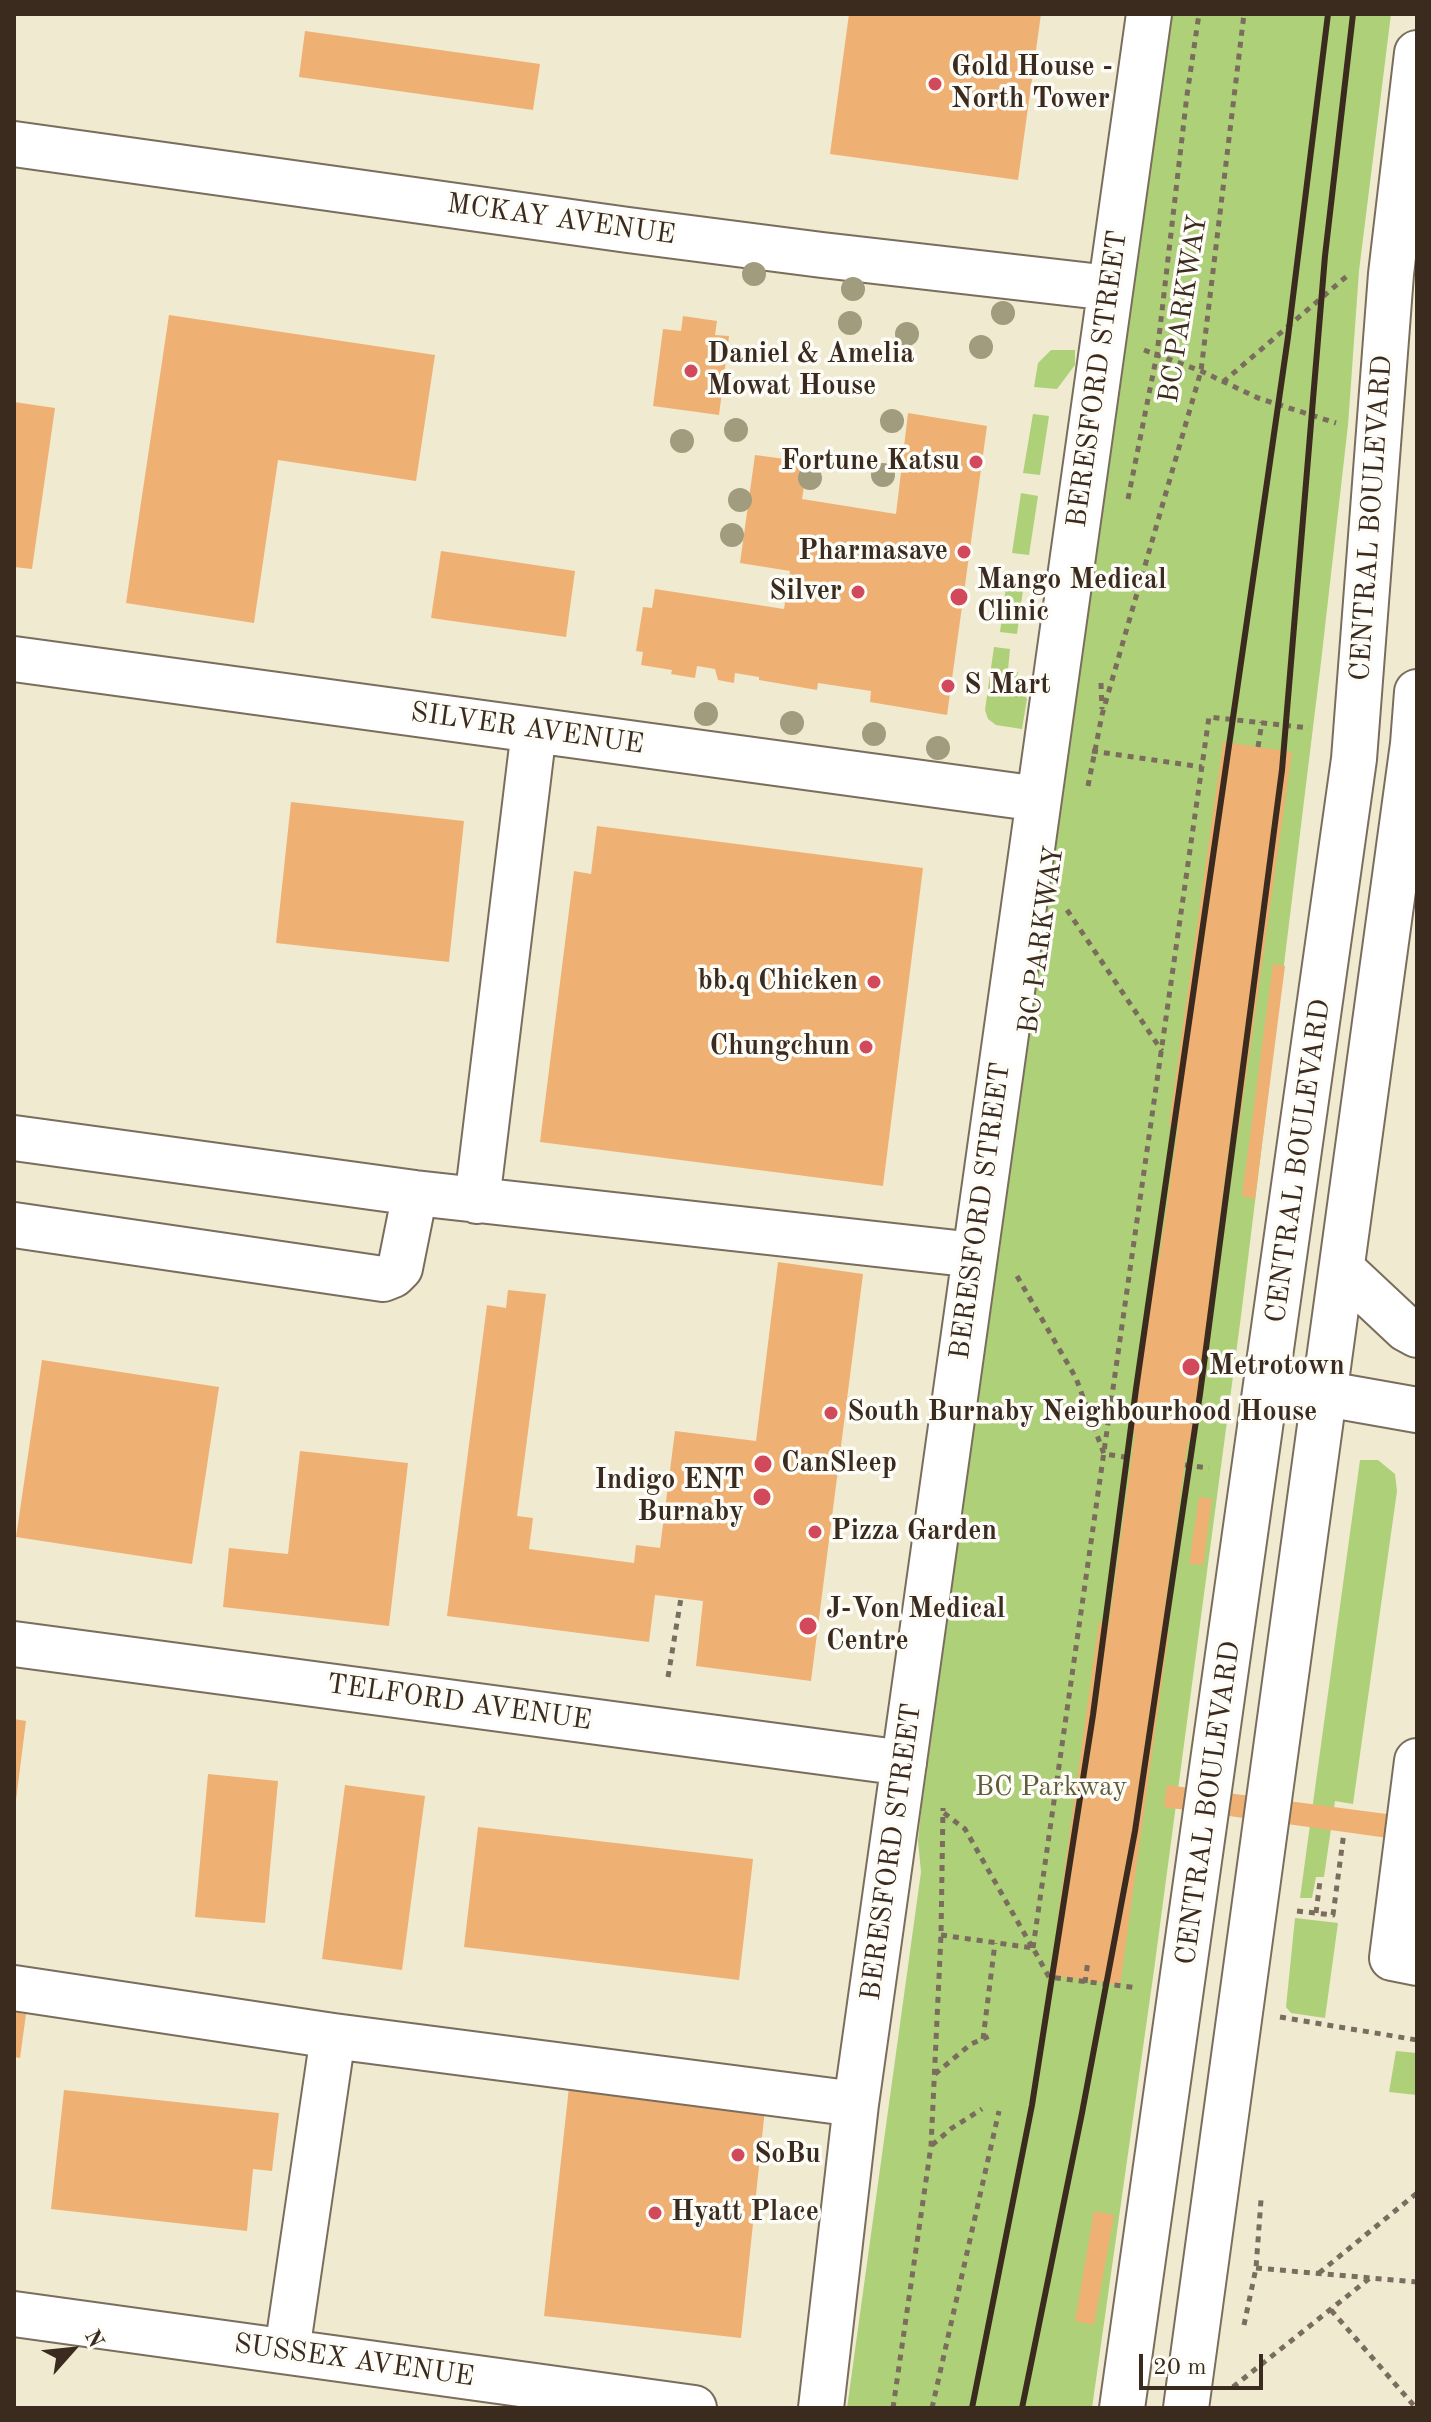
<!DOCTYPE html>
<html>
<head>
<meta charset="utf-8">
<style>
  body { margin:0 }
  #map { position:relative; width:1431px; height:2422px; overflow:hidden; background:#f0ead1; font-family:"Old Standard TT",serif }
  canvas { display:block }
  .frame { position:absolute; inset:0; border:16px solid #3b2a1e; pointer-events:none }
  .north { position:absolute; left:32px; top:2310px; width:80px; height:80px; -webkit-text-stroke:6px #fdfcf7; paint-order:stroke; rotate:63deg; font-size:22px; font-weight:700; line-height:32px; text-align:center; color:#3b2a1e }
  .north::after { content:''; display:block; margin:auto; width:28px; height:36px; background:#3b2a1e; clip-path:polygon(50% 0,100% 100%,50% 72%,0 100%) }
  .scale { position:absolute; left:1139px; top:2354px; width:124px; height:36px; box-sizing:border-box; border:4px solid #3b2a1e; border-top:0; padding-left:10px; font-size:24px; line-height:28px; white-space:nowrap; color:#3b2a1e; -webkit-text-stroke:6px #fdfcf7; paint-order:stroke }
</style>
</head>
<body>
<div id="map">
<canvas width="1431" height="2422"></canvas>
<div class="frame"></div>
<div class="north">N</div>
<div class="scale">20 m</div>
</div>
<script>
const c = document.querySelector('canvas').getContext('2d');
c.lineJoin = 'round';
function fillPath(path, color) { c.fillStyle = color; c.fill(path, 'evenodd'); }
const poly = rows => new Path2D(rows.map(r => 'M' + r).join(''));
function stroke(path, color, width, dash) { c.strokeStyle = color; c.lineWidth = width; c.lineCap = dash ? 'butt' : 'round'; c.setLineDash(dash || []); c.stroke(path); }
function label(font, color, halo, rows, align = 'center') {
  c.font = font + ' "Old Standard TT",serif'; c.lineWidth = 7; c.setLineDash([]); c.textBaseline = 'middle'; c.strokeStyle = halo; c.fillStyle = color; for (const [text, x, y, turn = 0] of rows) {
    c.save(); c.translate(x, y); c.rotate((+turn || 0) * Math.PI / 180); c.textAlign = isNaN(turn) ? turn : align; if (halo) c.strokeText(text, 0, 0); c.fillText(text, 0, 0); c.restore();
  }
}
const green = poly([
  [1169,14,1391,14,1359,271,1348,425,1321,662,1241,1316,1154,1970,1092,2408,847,2408,921,1872,918,1841,921,1811],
  [1051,350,1075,350,1075,365,1057,389,1034,387,1038,363],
  [1033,414,1049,416,1040,475,1023,473],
  [1021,493,1038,496,1029,555,1012,553],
  [1008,572,1025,575,1017,634,1000,632],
  [994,647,1010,649,1008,670,1018,672,1016,680,1027,699,1022,729,996,725,988,719,985,710],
  [1360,1460,1378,1460,1395,1474,1397,1491,1353,1804,1335,1801,1324,1877,1316,1877,1312,1898,1300,1898],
  [1295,1918,1338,1923,1325,2018,1291,2013,1286,2007],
  [1396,2051,1417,2053,1417,2095,1389,2092]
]);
const building = poly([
  [849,14,1041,14,1018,180,830,154],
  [305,31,540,64,533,110,299,77],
  [169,315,435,355,416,481,278,460,254,623,126,603],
  [683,316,717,321,715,335,729,336,719,415,653,406,663,329,681,331],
  [14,402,55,408,32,569,14,567],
  [908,413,987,426,947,715,870,702,871,691,818,683,817,690,759,680,759,677,735,673,734,683,718,680,715,669,697,666,695,678,671,674,672,670,641,665,643,652,636,651,643,607,652,608,655,589,784,609,790,571,740,563,755,455,808,462,802,499,896,514],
  [441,551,575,571,566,637,431,618],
  [1223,742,1292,752,1238,1134,1231,1133,1213,1270,1217,1271,1193,1442,1188,1441,1162,1630,1169,1631,1120,1985,1050,1975,1099,1622,1109,1623,1135,1433,1130,1432,1155,1260,1159,1261,1178,1126,1169,1125],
  [291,802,464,821,449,962,276,943],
  [597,826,923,868,883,1186,540,1142,574,871,591,874],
  [1273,964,1285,966,1255,1199,1242,1196],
  [778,1262,863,1274,811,1681,696,1666,703,1601,655,1595,649,1642,447,1616,487,1305,506,1308,508,1290,546,1294,517,1516,533,1518,529,1549,634,1563,636,1545,660,1548,675,1431,756,1441],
  [42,1360,219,1387,192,1564,16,1537],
  [300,1451,408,1463,389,1626,223,1607,229,1548,288,1554],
  [1199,1497,1212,1499,1203,1565,1189,1564],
  [14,1719,26,1721,16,1800,14,1800],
  [208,1774,278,1781,265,1923,195,1917],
  [345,1785,425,1796,402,1970,322,1959],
  [1167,1785,1417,1818,1417,1842,1164,1807],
  [478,1827,753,1859,739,1980,464,1947],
  [14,2012,26,2014,20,2058,14,2057],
  [569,2087,765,2109,741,2338,544,2316],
  [64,2090,279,2113,272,2171,253,2169,247,2231,51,2209],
  [1094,2211,1114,2215,1094,2325,1075,2321]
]);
const path = poly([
  [1144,350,1201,371,1258,398,1336,423],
  [1223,382,1347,276],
  [1128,499,1157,354,1187,95,1199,14],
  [1101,683,1102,709],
  [1258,747,1262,722],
  [1092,751,1202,767],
  [1088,786,1102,715,1201,371,1244,14],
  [1067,910,1162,1051],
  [1017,1276,1076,1378,1104,1454,1132,1458],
  [1185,1465,1209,1468],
  [668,1677,681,1598],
  [944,1813,965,1829,1032,1947],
  [1297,1911,1333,1915,1344,1832],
  [1316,1913,1320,1881],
  [941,1935,1033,1948,1049,1977,1138,1988],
  [1033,1948,1209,717,1309,728],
  [1085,1983,1088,1960],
  [1280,2017,1417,2040],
  [983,2039,995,1943],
  [935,2074,971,2044,992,2035],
  [932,2145,952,2128,982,2109],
  [1256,2268,1417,2282],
  [1319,2273,1417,2193],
  [1331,2310,1416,2408],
  [1244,2325,1256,2268,1261,2200],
  [1233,2387,1370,2278],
  [893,2408,931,2146,941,1935,943,1808],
  [932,2408,999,2111]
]);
const minor = poly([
  [14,144,628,230,822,255,1110,288],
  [14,659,1039,799],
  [14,1138,415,1193,975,1255],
  [477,1201,534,730],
  [14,1225,383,1279,393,1275,400,1268,415,1193],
  [1342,1269,1406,1329,1417,1335],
  [1298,1389,1417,1410],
  [14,1644,904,1763],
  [1417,1761,1392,1958,1417,1963],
  [14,1988,333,2036,856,2104],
  [14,2314,694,2408],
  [287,2351,333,2036],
  [821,2408,856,2104,1149,14],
  [1122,2408,1354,759,1391,274,1417,53],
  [1186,2408,1413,744,1417,692]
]);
const rail = poly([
  [972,2408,1032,2105,1093,1715,1136,1389,1288,337,1328,14],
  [1022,2408,1082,2113,1135,1831,1200,1394,1282,770,1325,256,1353,14]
]);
const trees = [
  [754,274],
  [853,289],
  [1003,313],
  [850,323],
  [907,334],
  [981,347],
  [892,421],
  [736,430],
  [682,441],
  [883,475],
  [810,478],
  [740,500],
  [732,535],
  [706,714],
  [792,723],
  [874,734],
  [938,748]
];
const markers = [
  [935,84,8,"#d1495b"],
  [691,371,8,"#d1495b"],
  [976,462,8,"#d1495b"],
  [964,552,8,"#d1495b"],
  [858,592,8,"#d1495b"],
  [959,597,10,"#d1495b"],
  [948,686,8,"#d1495b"],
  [874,982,8,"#d1495b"],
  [866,1047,8,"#d1495b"],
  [1191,1367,10,"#d1495b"],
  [831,1413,8,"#d1495b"],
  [763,1464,10,"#d1495b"],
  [762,1497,10,"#d1495b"],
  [815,1532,8,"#d1495b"],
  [808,1626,10,"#d1495b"],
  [738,2155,8,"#d1495b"],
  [655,2213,8,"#d1495b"]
];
const poiNames = [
  ["Gold House -",951,68],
  ["North Tower",951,100],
  ["Daniel & Amelia",707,355],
  ["Mowat House",707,387],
  ["Fortune Katsu",960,462,"right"],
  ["Pharmasave",948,552,"right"],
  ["Mango Medical",977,581],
  ["Clinic",977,613],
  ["Silver",842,592,"right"],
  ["S Mart",964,686],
  ["bb.q Chicken",858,982,"right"],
  ["Chungchun",850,1047,"right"],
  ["Metrotown",1209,1367],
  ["South Burnaby Neighbourhood House",847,1413],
  ["CanSleep",781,1464],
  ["Indigo ENT",744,1481,"right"],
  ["Burnaby",744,1513,"right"],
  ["Pizza Garden",831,1532],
  ["J-Von Medical",826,1610],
  ["Centre",826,1642],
  ["SoBu",754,2155],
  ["Hyatt Place",671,2213]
];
const streetNames = [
  ["MCKAY AVENUE",561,220,8],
  ["BC PARKWAY",1184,309,-81],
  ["BERESFORD STREET",1098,379,-82],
  ["CENTRAL BOULEVARD",1372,518,-86],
  ["SILVER AVENUE",527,729,8],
  ["BC PARKWAY",1042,940,-82],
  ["CENTRAL BOULEVARD",1299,1161,-82],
  ["BERESFORD STREET",981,1211,-82],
  ["TELFORD AVENUE",459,1703,8],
  ["CENTRAL BOULEVARD",1209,1803,-82],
  ["BERESFORD STREET",892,1852,-82],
  ["SUSSEX AVENUE",354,2361,8]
];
const parkNames = [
  ["BC Parkway",1051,1788]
];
fillPath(green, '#aed078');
fillPath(building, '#efb173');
stroke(minor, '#7a6d5d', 48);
stroke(path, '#7a6d5d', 5, [6, 6]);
stroke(minor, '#fff', 44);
stroke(rail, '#3b2a1e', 6);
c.fillStyle = '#a09c7d';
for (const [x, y] of trees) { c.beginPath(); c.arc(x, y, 12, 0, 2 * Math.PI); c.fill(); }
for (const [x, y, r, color] of markers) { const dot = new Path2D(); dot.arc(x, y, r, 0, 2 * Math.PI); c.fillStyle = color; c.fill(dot); stroke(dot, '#fdfcf7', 3); }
label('bold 28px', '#3b2a1e', '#fdfcf7', poiNames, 'left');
label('28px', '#3b2a1e', '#fdfcf7', streetNames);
label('28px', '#5e5c39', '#fdfcf7', parkNames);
</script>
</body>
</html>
